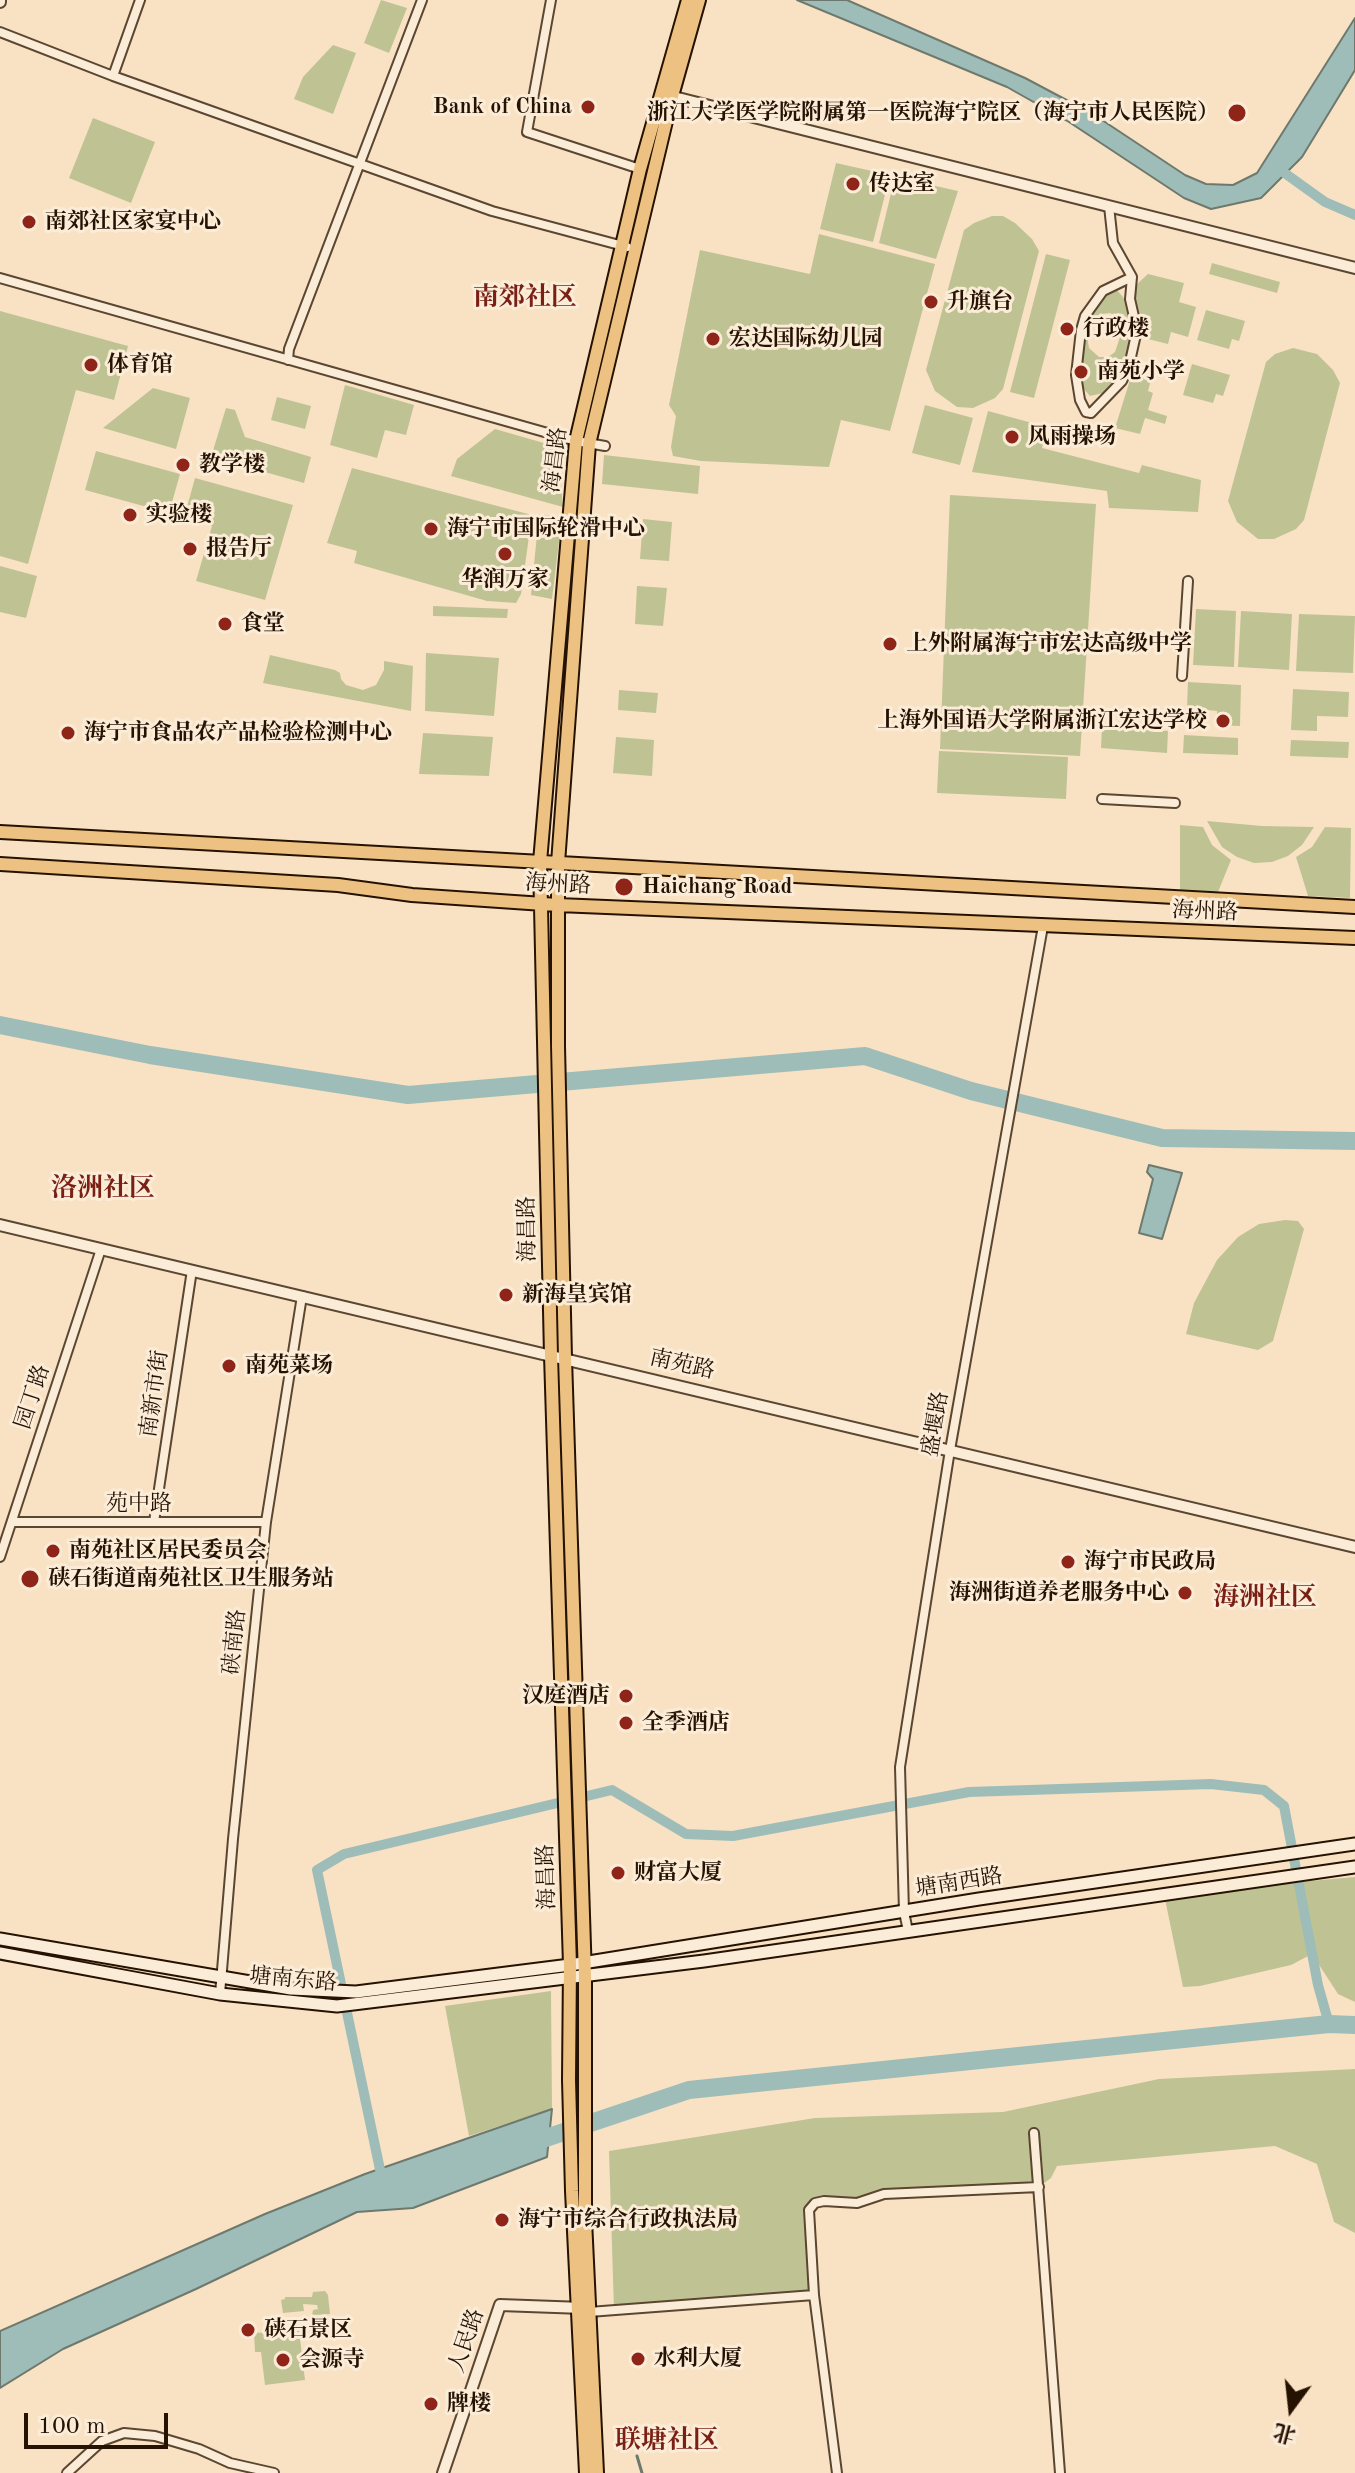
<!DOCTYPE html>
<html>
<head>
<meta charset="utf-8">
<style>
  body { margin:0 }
  #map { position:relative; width:1355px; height:2473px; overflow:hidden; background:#f9e2c3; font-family:"Old Standard TT","Noto Serif SC",serif }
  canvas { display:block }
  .north { position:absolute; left:1251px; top:2369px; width:80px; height:80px; -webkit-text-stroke:6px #fbecd8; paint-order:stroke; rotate:195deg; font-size:22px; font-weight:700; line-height:32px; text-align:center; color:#261200 }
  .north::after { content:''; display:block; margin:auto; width:28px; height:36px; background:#261200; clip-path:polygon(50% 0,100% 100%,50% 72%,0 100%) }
  .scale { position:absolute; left:24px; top:2413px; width:144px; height:36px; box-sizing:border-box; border:4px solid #261200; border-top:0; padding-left:10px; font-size:24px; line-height:28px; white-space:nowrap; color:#261200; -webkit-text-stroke:6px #fbecd8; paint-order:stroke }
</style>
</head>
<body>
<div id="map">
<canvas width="1355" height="2473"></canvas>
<div class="north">北</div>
<div class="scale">100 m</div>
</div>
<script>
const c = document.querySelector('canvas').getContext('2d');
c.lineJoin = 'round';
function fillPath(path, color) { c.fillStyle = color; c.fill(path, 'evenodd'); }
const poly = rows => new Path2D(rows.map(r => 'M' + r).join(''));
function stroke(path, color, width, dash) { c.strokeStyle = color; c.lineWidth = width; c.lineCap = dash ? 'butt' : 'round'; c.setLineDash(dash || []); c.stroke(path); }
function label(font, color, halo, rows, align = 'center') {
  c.font = font + ' "Old Standard TT","Noto Serif SC",serif'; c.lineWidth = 6; c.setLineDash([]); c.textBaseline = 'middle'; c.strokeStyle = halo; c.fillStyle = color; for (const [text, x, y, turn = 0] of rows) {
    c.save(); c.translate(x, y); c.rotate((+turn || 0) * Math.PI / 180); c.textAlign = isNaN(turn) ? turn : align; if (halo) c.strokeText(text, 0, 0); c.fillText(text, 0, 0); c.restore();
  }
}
const green = poly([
  [381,0,407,8,389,53,364,43],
  [333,45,356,53,333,114,294,99,303,77],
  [93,118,155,142,131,203,69,178],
  [836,163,890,175,873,242,820,229],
  [895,177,958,191,936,259,879,243],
  [992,216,1003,216,1015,223,1032,239,1039,251,1003,389,995,398,973,408,957,407,935,391,926,370,964,230,974,223],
  [819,234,935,264,890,431,841,420,829,467,701,461,673,456,671,447,676,416,669,405,700,250,810,274],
  [1046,254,1070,260,1034,398,1010,392],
  [1212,263,1280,282,1277,293,1209,274],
  [1148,274,1184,283,1179,302,1196,307,1188,337,1171,332,1168,344,1144,338,1134,295,1136,285],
  [1115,288,1123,297,1128,308,1134,331,1126,364,1122,376,1113,386,1103,393,1090,396,1082,387,1080,374,1081,334,1087,336,1089,348,1099,357,1108,357,1115,352,1123,328,1116,316,1110,313,1102,314,1095,318,1090,330,1083,328,1093,309,1106,293],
  [1206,310,1245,321,1239,341,1232,339,1229,349,1197,340],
  [0,311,128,346,114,400,76,390,28,564,0,556],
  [1293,348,1317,354,1333,370,1340,383,1304,520,1296,529,1274,539,1258,539,1237,522,1228,501,1266,362,1275,354],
  [1135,364,1154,368,1148,391,1153,393,1148,410,1167,416,1165,424,1145,418,1140,434,1115,428],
  [1192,364,1230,375,1223,396,1216,394,1213,403,1183,395],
  [345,385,414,405,406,435,385,430,377,458,330,445],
  [153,388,190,398,176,449,103,428],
  [277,397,311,406,305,429,271,420],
  [925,405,973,418,960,465,912,453],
  [226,408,235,410,245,437,311,457,304,483,211,457],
  [988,411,1047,427,1042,448,1139,473,1142,465,1201,480,1198,512,1109,508,1107,491,972,472],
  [495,429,558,447,563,507,451,476,457,459],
  [96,451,180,474,169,513,85,490],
  [604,455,700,466,698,494,602,484],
  [352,468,532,515,521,594,516,603,487,601,354,563,357,551,327,543],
  [195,478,293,505,265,600,196,581,212,526,184,518],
  [950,495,1096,504,1080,756,940,749],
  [539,514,562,517,552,599,531,595],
  [643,519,672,522,669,561,640,559],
  [0,566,37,576,26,618,0,612],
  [637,586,667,588,663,626,635,624],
  [433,606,508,609,507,618,433,616],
  [1196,609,1236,611,1234,667,1193,665],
  [1241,611,1292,614,1289,670,1238,667],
  [1299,614,1355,616,1353,673,1296,671],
  [426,653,499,658,494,716,425,711],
  [270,655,335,670,340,673,341,679,346,685,363,690,376,685,384,670,384,661,413,666,411,711,263,683],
  [1188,682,1241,685,1240,726,1217,725,1217,711,1187,708],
  [1293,689,1349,692,1348,717,1317,716,1317,731,1291,730],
  [619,690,658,693,656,713,618,710],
  [1102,726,1168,731,1167,753,1101,748],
  [423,733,493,737,489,776,419,774],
  [1184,735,1238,738,1238,755,1183,753],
  [616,737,654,740,652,776,613,773],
  [1291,740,1349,742,1348,758,1290,756],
  [939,751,1068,757,1066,799,937,793],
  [1207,821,1262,826,1314,827,1302,845,1288,856,1272,862,1254,863,1237,857,1222,847],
  [1180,825,1203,827,1212,845,1231,860,1218,892,1180,890],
  [1325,827,1351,828,1350,898,1308,896,1296,857,1312,847],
  [1285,1220,1298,1221,1304,1229,1273,1341,1258,1350,1186,1334,1194,1303,1217,1260,1238,1237,1259,1224],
  [1355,1877,1355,2002,1338,1994,1312,1954,1291,1965,1200,1986,1183,1987,1164,1894],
  [551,1991,552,2109,469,2136,445,2006],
  [1355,2069,1355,2233,1334,2222,1317,2164,1275,2146,1057,2166,1051,2178,1039,2187,884,2194,857,2203,824,2201,809,2210,814,2295,614,2310,609,2151,815,2118,1003,2112,1159,2079],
  [325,2291,328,2295,330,2314,312,2315,313,2310,318,2309,317,2305,303,2304,304,2311,283,2313,281,2300,285,2299,285,2297,312,2297,313,2292],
  [299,2330,305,2380,265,2385,261,2352,255,2352,254,2333]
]);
const water = poly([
  [797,0,847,0,1025,78,1093,114,1185,175,1206,184,1233,185,1257,173,1355,18,1355,70,1302,157,1261,198,1211,209,1184,198,1069,122,1007,87,797,0],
  [1149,1165,1182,1173,1162,1239,1139,1233,1153,1179,1147,1172,1149,1165],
  [552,2109,547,2157,413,2208,357,2212,196,2289,63,2349,0,2388,0,2331,265,2214,365,2174,552,2109]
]);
const stream = poly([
  [637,2456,642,2473]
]);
const canal = poly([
  [1279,169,1325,202,1355,215],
  [382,2179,317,1870,344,1854,612,1790,686,1834,733,1836,969,1792,1211,1784,1264,1790,1284,1806,1318,1985,1329,2024]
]);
const river = poly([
  [0,1025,150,1055,408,1095,865,1056,971,1091,1162,1138,1355,1141],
  [525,2145,689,2090,1329,2024,1355,2025]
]);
const minor = poly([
  [551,0,527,132,640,169],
  [0,32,113,76,492,211,627,247],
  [113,76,140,0],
  [1109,206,1113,243,1132,277,1130,299,1137,330,1129,366,1122,381,1091,413,1086,412,1080,400,1076,375,1081,330,1085,316,1103,291,1132,277],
  [0,278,576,441,605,446],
  [288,360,289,349,422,0],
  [1182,676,1188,581],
  [1102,799,1175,803],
  [12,1522,266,1522],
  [154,1522,192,1270],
  [0,1557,101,1249],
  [908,1931,904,1912,900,1767,950,1450,1043,926],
  [220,1994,233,1839,266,1522,302,1296],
  [1034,2133,1060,2473],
  [589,2312,814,2295],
  [67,2473,102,2441,124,2433,155,2436,199,2449,230,2463,274,2473],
  [837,2473,814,2295,809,2210,815,2203,824,2201,857,2203,884,2194,1039,2187]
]);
const tertiary = poly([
  [0,2,0,0],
  [666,95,1355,268],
  [0,1225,1355,1547],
  [443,2473,500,2305,583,2308]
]);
const secondary = poly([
  [0,1939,291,1989,356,1992,570,1965,979,1899,1355,1844],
  [0,1953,220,1994,337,2006,704,1961,1355,1867]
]);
const primary = poly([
  [0,832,1355,907],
  [0,864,338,885,412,895,558,905,1355,938],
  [586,2473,572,2191,569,2080,570,1965,551,1355,540,862,576,441,640,169,688,0],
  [597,2473,585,2220,585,1977,565,1358,558,1046,558,863,589,444,672,96,699,0]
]);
const markers = [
  [588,107,8,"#8f2418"],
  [1237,113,10,"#8f2418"],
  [853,184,8,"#8f2418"],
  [29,222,8,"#8f2418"],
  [931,302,8,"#8f2418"],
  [1067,329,8,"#8f2418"],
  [713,339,8,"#8f2418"],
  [91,365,8,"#8f2418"],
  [1081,372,8,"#8f2418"],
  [1012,437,8,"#8f2418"],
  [183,465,8,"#8f2418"],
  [130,515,8,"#8f2418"],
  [431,529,8,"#8f2418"],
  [190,549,8,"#8f2418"],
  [505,554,8,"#8f2418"],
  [225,624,8,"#8f2418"],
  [890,644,8,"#8f2418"],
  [1223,721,8,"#8f2418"],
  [68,733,8,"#8f2418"],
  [624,887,10,"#8f2418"],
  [506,1295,8,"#8f2418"],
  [229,1366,8,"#8f2418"],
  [53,1551,8,"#8f2418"],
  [1068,1562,8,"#8f2418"],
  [30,1579,10,"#8f2418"],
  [1185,1593,8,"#8f2418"],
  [626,1696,8,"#8f2418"],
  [626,1723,8,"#8f2418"],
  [618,1873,8,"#8f2418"],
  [502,2220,8,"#8f2418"],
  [248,2330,8,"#8f2418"],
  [638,2359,8,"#8f2418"],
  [283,2360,8,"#8f2418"],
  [431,2404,8,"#8f2418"]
];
const poiNames = [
  ["Bank of China",572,107,"right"],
  ["浙江大学医学院附属第一医院海宁院区（海宁市人民医院）",1219,113,"right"],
  ["传达室",869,184],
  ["南郊社区家宴中心",45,222],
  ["升旗台",947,302],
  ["行政楼",1083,329],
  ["宏达国际幼儿园",729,339],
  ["体育馆",107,365],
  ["南苑小学",1097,372],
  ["风雨操场",1028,437],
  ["教学楼",199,465],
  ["实验楼",146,515],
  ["海宁市国际轮滑中心",447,529],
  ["报告厅",206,549],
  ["华润万家",505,580,"center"],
  ["食堂",241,624],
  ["上外附属海宁市宏达高级中学",906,644],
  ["上海外国语大学附属浙江宏达学校",1207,721,"right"],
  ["海宁市食品农产品检验检测中心",84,733],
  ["Haichang Road",642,887],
  ["新海皇宾馆",522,1295],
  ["南苑菜场",245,1366],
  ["南苑社区居民委员会",69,1551],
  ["海宁市民政局",1084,1562],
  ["硖石街道南苑社区卫生服务站",48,1579],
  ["海洲街道养老服务中心",1169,1593,"right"],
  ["汉庭酒店",610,1696,"right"],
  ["全季酒店",642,1723],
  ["财富大厦",634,1873],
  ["海宁市综合行政执法局",518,2220],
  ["硖石景区",264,2330],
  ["水利大厦",654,2359],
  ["会源寺",299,2360],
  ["牌楼",447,2404]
];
const streetNames = [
  ["海昌路",556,460,-83],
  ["海州路",558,885,3],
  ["海州路",1205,912,2],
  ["海昌路",528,1229,-91],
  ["南苑路",682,1365,13],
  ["南新市街",155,1394,-82],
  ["园丁路",33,1397,-72],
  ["盛堰路",936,1424,-80],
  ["苑中路",139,1504],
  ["硖南路",235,1642,-84],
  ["海昌路",547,1877,-92],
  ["塘南西路",959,1883,-9],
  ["塘南东路",293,1980,5],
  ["人民路",467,2341,-71]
];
const quarterNames = [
  ["南郊社区",525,298],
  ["洛洲社区",103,1189],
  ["海洲社区",1265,1598],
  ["联塘社区",667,2441]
];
fillPath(green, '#bfc393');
fillPath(water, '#9ebdb8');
stroke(water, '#6e796e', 2);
stroke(stream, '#6e796e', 3);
stroke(canal, '#9ebdb8', 10);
stroke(river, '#9ebdb8', 18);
stroke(minor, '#5b4631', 12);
stroke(tertiary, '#5b4631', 14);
stroke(secondary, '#261200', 15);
stroke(primary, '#261200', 16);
stroke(minor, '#fbecd8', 8);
stroke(tertiary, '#fbecd8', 10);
stroke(secondary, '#fbecd8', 11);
stroke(primary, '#ecc182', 12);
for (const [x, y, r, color] of markers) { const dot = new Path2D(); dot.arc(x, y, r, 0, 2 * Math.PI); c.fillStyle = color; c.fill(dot); stroke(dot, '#fbecd8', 3); }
label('bold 22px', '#261200', '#fbecd8', poiNames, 'left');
label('22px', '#261200', '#fbecd8', streetNames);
label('bold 26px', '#7a1f14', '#fbecd8', quarterNames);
</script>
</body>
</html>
